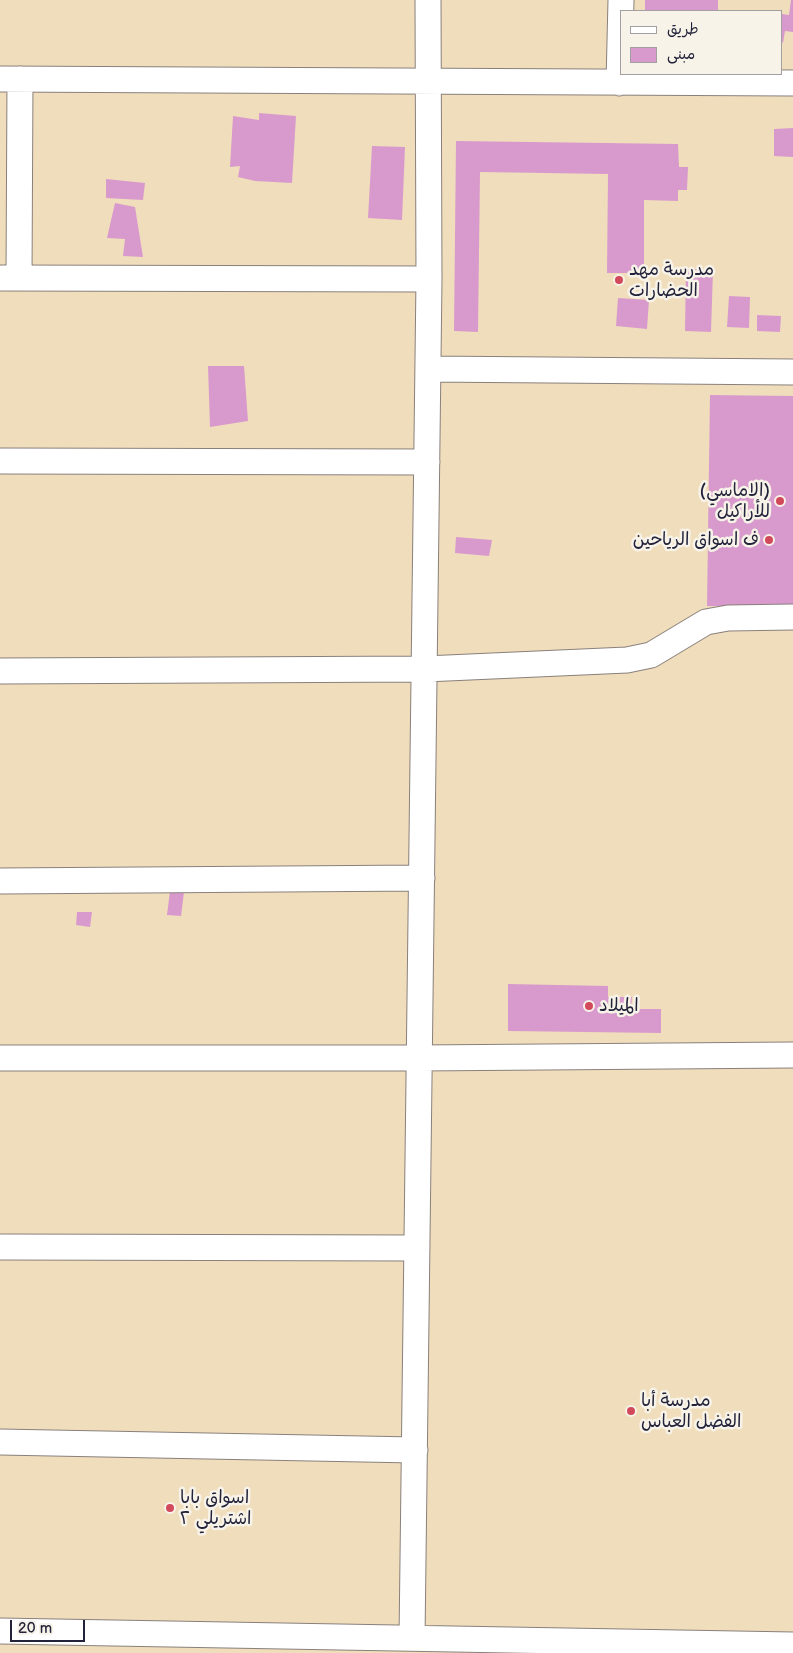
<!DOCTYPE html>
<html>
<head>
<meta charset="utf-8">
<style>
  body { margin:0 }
  #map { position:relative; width:793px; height:1653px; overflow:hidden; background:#f0ddbc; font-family:"Balsamiq Sans","Playpen Sans Arabic",sans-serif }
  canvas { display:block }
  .legend { position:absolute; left:620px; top:10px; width:162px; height:65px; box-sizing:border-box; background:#f7f3e8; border:1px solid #a29fa3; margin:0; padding:6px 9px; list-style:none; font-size:15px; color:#22223b }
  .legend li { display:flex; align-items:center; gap:10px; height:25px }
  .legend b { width:25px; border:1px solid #a29fa3 }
  .scale { position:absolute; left:10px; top:1620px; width:75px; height:22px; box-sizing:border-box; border:2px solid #22223b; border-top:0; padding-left:6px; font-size:15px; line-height:18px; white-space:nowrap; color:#22223b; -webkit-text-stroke:4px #f7f3e8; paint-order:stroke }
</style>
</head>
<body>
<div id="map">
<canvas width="793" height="1653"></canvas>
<ul class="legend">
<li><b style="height:6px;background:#fff"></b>طريق</li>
<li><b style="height:14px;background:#d89acd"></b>مبنى</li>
</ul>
<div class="scale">20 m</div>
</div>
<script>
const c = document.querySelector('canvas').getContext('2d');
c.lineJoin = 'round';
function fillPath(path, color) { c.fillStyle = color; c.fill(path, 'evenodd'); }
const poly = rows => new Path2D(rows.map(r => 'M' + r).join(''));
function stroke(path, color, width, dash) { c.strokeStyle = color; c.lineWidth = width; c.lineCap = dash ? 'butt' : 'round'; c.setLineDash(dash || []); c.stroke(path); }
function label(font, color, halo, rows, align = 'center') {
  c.font = font + ' "Balsamiq Sans","Playpen Sans Arabic",sans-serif'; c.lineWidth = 5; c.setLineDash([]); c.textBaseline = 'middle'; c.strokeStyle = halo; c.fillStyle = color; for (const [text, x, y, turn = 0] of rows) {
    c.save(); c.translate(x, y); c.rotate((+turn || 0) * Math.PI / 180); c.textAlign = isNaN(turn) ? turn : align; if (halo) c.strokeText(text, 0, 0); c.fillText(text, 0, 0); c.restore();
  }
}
const building = poly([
  [645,0,718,0,718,11,645,11],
  [791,0,793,0,793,32,785,31,783,43,782,42,782,14,789,15],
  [259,113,296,116,292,183,255,181,238,177,240,166,230,167,233,116,259,120],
  [793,128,793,157,774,156,774,129],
  [456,141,678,144,679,167,688,167,687,190,678,190,678,201,644,200,644,273,607,273,608,174,480,172,478,332,454,331],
  [372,146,405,147,402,220,368,218],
  [106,179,145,183,143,200,106,198],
  [115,203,135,207,143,257,123,256,125,239,107,238],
  [686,269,713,270,711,332,685,331],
  [729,296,750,297,749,328,727,327],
  [618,298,649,300,647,329,616,326],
  [757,315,781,316,780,332,757,331],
  [208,366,244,366,248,421,210,427],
  [710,395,793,396,793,607,707,606],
  [456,537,492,540,489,556,455,553],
  [170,891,184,892,181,916,167,915],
  [77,912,92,912,90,927,76,925],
  [508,984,608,986,608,997,632,997,631,1009,661,1009,661,1033,508,1031]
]);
const minor = poly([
  [0,79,793,83],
  [619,83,621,0],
  [0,278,429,279],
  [19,278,20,79],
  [428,369,793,372],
  [0,461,427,462],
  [0,671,425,669,627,660,651,655,706,622,728,618,793,617],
  [0,881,422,878],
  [0,1058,419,1058,793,1055],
  [0,1247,417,1248],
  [0,1442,415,1450],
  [0,1631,793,1645],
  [412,1638,429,279,428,0]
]);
const markers = [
  [619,280,5,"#d1495b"],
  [780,501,5,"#d1495b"],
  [769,540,5,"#d1495b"],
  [589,1006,5,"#d1495b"],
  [631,1411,5,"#d1495b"],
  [170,1508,5,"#d1495b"]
];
const poiNames = [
  ["مدرسة مهد",629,270],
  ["الحضارات",629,291],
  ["(الاماسي)",770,491,"right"],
  ["للأراكيل",770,512,"right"],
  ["ف اسواق الرياحين",759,540,"right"],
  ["الميلاد",599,1006],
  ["مدرسة أبا",641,1401],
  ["الفضل العباس",641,1422],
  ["اسواق بابا",180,1498],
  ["اشتريلي ٢",180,1519]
];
fillPath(building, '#d89acd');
stroke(minor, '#89807c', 27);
stroke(minor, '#fff', 25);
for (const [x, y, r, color] of markers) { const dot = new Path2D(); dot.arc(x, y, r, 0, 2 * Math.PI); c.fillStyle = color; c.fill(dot); stroke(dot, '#f7f3e8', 2); }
label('18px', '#22223b', '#f7f3e8', poiNames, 'left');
</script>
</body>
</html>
